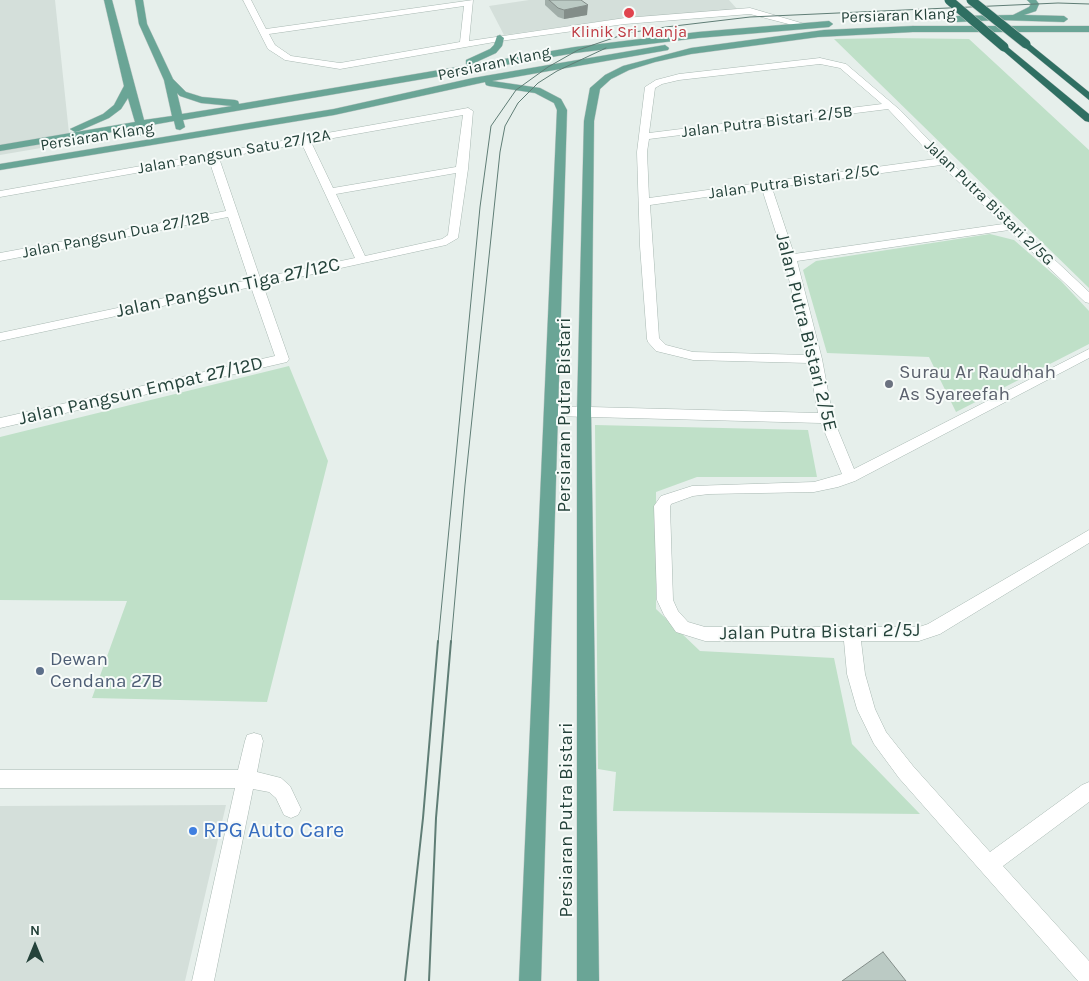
<!DOCTYPE html>
<html>
<head>
<meta charset="utf-8">
<style>
  body { margin:0 }
  #map { position:relative; width:1089px; height:981px; overflow:hidden; background:#e6efeb; font-family:Karla,sans-serif }
  canvas { display:block }
  .north { position:absolute; left:10px; top:921px; width:50px; height:50px; -webkit-text-stroke:4px #f7fbf9; paint-order:stroke; rotate:0deg; font-size:14px; font-weight:700; line-height:20px; text-align:center; color:#24423a }
  .north::after { content:''; display:block; margin:auto; width:18px; height:22px; background:#24423a; clip-path:polygon(50% 0,100% 100%,50% 72%,0 100%) }
</style>
</head>
<body>
<div id="map">
<canvas width="1089" height="981"></canvas>
<div class="north">N</div>
</div>
<script>
const c = document.querySelector('canvas').getContext('2d');
c.lineJoin = 'round';
function fillPath(path, color) { c.fillStyle = color; c.fill(path, 'evenodd'); }
const poly = rows => new Path2D(rows.map(r => 'M' + r).join(''));
function stroke(path, color, width, dash) { c.strokeStyle = color; c.lineWidth = width; c.lineCap = dash ? 'butt' : 'round'; c.setLineDash(dash || []); c.stroke(path); }
function label(font, color, halo, rows, align = 'center') {
  c.font = font + ' Karla,sans-serif'; c.lineWidth = 4; c.setLineDash([]); c.textBaseline = 'middle'; c.strokeStyle = halo; c.fillStyle = color; for (const [text, x, y, turn = 0] of rows) {
    c.save(); c.translate(x, y); c.rotate((+turn || 0) * Math.PI / 180); c.textAlign = isNaN(turn) ? turn : align; if (halo) c.strokeText(text, 0, 0); c.fillText(text, 0, 0); c.restore();
  }
}
const built = poly([
  [0,0,55,0,70,143,0,155],
  [529,0,729,0,738,10,618,19,504,35,489,6],
  [226,805,185,981,0,981,0,806]
]);
const green = poly([
  [891,38,969,39,1089,150,1089,288,834,39],
  [990,234,1014,240,1061,281,1089,311,1089,344,956,412,929,357,827,353,803,270,816,261],
  [289,366,328,461,267,702,92,698,127,601,0,600,0,437],
  [595,425,808,430,817,477,697,477,656,492,656,609,700,651,834,658,852,744,920,814,613,811,616,772,598,769]
]);
const minor = poly([
  [243,0,251,0,266,29,473,0,469,41,625,18,750,8,808,25,804,28,750,14,625,24,500,41,340,69,285,60,268,49,243,0],
  [464,6,460,42,340,63,291,56,275,45,269,34,464,6],
  [820,58,846,64,900,110,942,154,1089,292,1089,303,1085,302,1009,230,797,261,822,359,833,418,854,469,1089,349,1089,358,855,481,838,487,814,492,709,494,693,496,671,504,670,507,673,600,678,611,688,622,705,627,919,627,928,624,1089,530,1089,543,940,634,919,641,861,641,865,674,875,709,886,732,913,766,990,852,1082,785,1089,782,1089,802,1003,866,1089,961,1089,981,1078,981,899,778,874,744,857,709,847,674,844,641,705,641,676,632,664,615,657,600,654,506,661,496,692,486,814,482,842,474,821,423,552,416,547,414,545,411,547,408,552,406,818,413,809,363,693,360,656,351,648,342,647,339,640,246,637,152,645,87,656,80,679,74,820,58],
  [820,64,840,68,882,104,649,133,655,88,662,84,679,80,820,64],
  [888,109,935,159,649,198,647,152,649,139,888,109],
  [941,165,1003,224,794,254,772,188,941,165],
  [762,189,784,258,807,355,693,352,666,345,659,338,650,205,762,189],
  [468,108,473,111,468,169,458,238,446,245,263,285,289,359,287,362,0,428,0,418,275,356,251,287,0,341,0,333,249,280,228,217,0,261,0,253,226,211,209,160,0,197,0,191,468,108],
  [463,115,456,167,333,188,311,142,463,115],
  [302,144,355,258,260,278,219,158,302,144],
  [456,173,448,235,442,239,365,256,336,194,456,173],
  [254,733,261,735,263,741,257,772,281,778,290,786,301,809,298,815,291,818,284,815,276,798,269,792,253,789,214,981,192,981,235,788,0,788,0,770,238,770,245,741,247,735,254,733]
]);
const major = poly([
  [104,0,112,0,144,120,172,116,164,80,139,24,135,0,143,0,147,24,173,79,186,92,202,97,235,100,238,101,239,104,575,47,698,32,829,21,833,24,829,27,698,38,575,53,183,120,185,127,180,130,176,129,174,121,146,126,148,133,143,136,139,135,136,128,0,151,0,145,135,122,128,98,121,109,109,118,79,131,75,132,70,129,103,114,114,105,124,86,104,0],
  [177,93,180,96,201,103,232,106,182,114,177,93],
  [1027,0,1036,0,1039,4,1036,11,1024,15,1064,16,1068,19,1064,22,1000,20,957,22,953,19,957,16,1013,15,1029,7,1031,4,1027,0],
  [913,26,1089,26,1089,32,913,32,818,37,691,54,655,62,629,70,611,79,600,89,594,121,591,410,599,981,577,981,577,410,584,121,590,88,605,75,623,66,691,48,824,30,913,26],
  [500,35,504,38,502,46,496,53,472,64,466,64,466,60,490,49,494,45,497,36,500,35],
  [665,45,669,48,668,50,492,81,540,88,561,99,567,110,541,981,519,981,557,110,554,103,535,93,489,86,486,85,485,82,334,115,0,170,0,164,334,109,473,78,665,45]
]);
const highway = poly([
  [1026,41,1089,92,1089,100,1023,46,1023,42,1026,41],
  [1004,44,1089,114,1089,122,1085,121,1001,49,1001,45,1004,44]
]);
const tramFar1 = poly([
  [438,643,480,207,491,126,516,90,548,67,578,50,628,33,666,27,750,17,1058,3,1089,4],
  [451,643,465,485,500,152,505,126,518,103,538,83,557,71,606,48]
]);
const tram = poly([
  [405,981,423,818,438,641],
  [429,981,436,818,451,641]
]);
const highwayBridge = poly([
  [949,0,1004,47],
  [971,0,1026,44]
]);
const wall = poly([
  [545,0,581,0,587,15,564,19,558,17,545,5]
]);
const shadedWall = poly([
  [588,5,587,15,564,19,564,10]
]);
const building = poly([
  [549,0,581,0,588,5,564,10,558,8,549,0],
  [883,952,906,981,842,981,883,952]
]);
const markers = [
  [629,13,6,"#e0444e"],
  [889,384,5,"#6b7280"],
  [40,671,5,"#5c6f8a"],
  [193,831,5,"#3f7fe0"]
];
const farStreetnames = [
  ["Persiaran Klang",898,16,-2],
  ["Persiaran Klang",494,64,-12],
  ["Jalan Putra Bistari 2/5B",767,122,-7],
  ["Persiaran Klang",97,137,-9],
  ["Jalan Pangsun Satu 27/12A",234,152,-10],
  ["Jalan Putra Bistari 2/5C",794,182,-8],
  ["Jalan Putra Bistari 2/5G",989,203,44],
  ["Jalan Pangsun Dua 27/12B",116,235,-11]
];
const farHealthnames = [
  ["Klinik Sri Manja",629,32]
];
const streetNames = [
  ["Jalan Pangsun Tiga 27/12C",228,288,-12],
  ["Jalan Putra Bistari 2/5E",806,332,76],
  ["Jalan Pangsun Empat 27/12D",141,391,-13],
  ["Persiaran Putra Bistari",565,415,-90],
  ["Jalan Putra Bistari 2/5J",820,632,-1],
  ["Persiaran Putra Bistari",567,820,-90]
];
const worshipNames = [
  ["Surau Ar Raudhah",899,373],
  ["As Syareefah",899,395]
];
const serviceNames = [
  ["Dewan",50,660],
  ["Cendana 27B",50,682]
];
const nearShopnames = [
  ["RPG Auto Care",203,831]
];
fillPath(built, '#d4dfda');
fillPath(green, '#bfe0c8');
stroke(minor, '#a8b8b2', 1);
stroke(major, '#c2cac8', 1);
stroke(highway, '#c2cac8', 1);
fillPath(minor, '#fff');
fillPath(major, '#6aa596');
fillPath(highway, '#2f6f62');
stroke(tramFar1, '#5f7d75', 1);
stroke(tram, '#5f7d75', 2);
stroke(highwayBridge, '#c2cac8', 10, []);
stroke(highwayBridge, '#2f6f62', 9);
fillPath(wall, '#a1aea9');
fillPath(shadedWall, '#838d89');
fillPath(building, '#bbcac4');
stroke(building, '#838d89', 1);
for (const [x, y, r, color] of markers) { const dot = new Path2D(); dot.arc(x, y, r, 0, 2 * Math.PI); c.fillStyle = color; c.fill(dot); stroke(dot, '#f7fbf9', 2); }
label('16px', '#24423a', '#f7fbf9', farStreetnames);
label('16px', '#be3a42', '#f7fbf9', farHealthnames);
label('19px', '#24423a', '#f7fbf9', streetNames);
label('19px', '#5b616d', '#f7fbf9', worshipNames, 'left');
label('19px', '#4e5e75', '#f7fbf9', serviceNames, 'left');
label('22px', '#366cbe', '#f7fbf9', nearShopnames, 'left');
</script>
</body>
</html>
